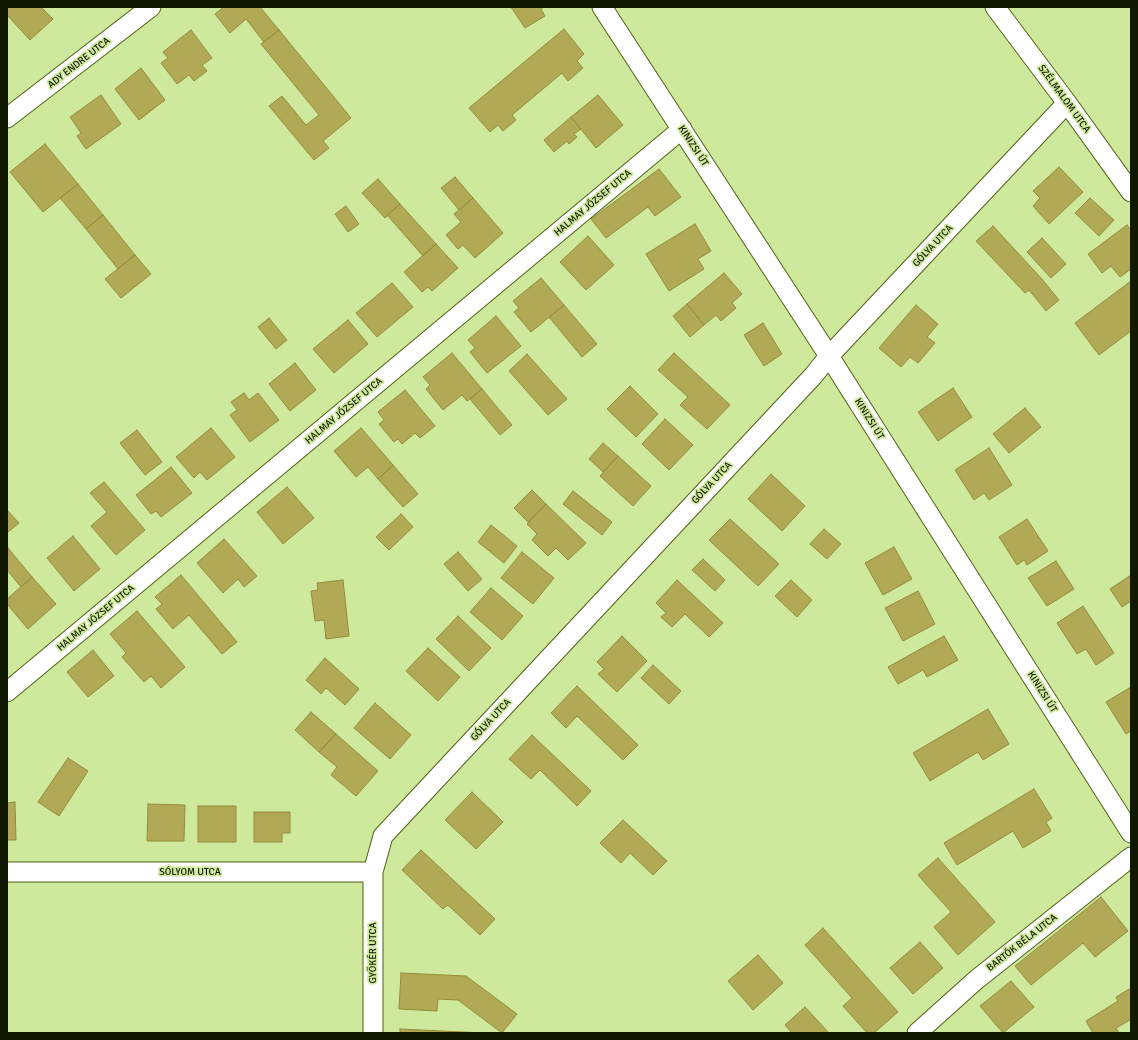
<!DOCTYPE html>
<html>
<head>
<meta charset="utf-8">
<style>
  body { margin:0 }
  #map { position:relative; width:1138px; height:1040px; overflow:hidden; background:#cee89c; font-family:Signika,sans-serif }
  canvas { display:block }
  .frame { position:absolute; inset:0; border:8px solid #101800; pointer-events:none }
</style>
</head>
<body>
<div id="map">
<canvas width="1138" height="1040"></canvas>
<div class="frame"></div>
</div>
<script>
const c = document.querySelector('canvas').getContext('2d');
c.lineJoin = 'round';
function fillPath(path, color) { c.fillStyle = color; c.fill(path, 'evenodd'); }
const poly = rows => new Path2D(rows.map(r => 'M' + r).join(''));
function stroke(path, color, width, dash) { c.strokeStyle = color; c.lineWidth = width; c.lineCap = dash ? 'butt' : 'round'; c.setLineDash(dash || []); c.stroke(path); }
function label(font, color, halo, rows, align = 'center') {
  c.font = font + ' Signika,sans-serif'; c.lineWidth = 3.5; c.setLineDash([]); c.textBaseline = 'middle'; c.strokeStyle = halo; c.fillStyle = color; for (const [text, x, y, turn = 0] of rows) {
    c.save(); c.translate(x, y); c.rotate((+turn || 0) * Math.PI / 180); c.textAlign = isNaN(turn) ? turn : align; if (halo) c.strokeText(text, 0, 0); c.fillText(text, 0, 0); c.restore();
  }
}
const building = poly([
  [7,7,41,7,53,19,30,40,7,15,7,7],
  [224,7,260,7,279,30,264,42,246,19,230,33,215,14,224,7],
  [511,7,544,7,541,9,545,16,525,28,511,7],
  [564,29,584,54,577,61,583,68,568,81,562,73,512,115,516,120,503,131,498,125,490,132,469,108,564,29],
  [191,30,212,58,202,65,207,71,194,81,189,75,177,84,161,63,168,58,163,52,191,30],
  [279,30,351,118,323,141,329,148,314,160,269,106,282,96,306,125,319,115,261,44,279,30],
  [141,68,165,100,139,120,115,89,141,68],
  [101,95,121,124,86,149,77,136,81,133,70,117,101,95],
  [598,95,623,125,596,148,571,117,598,95],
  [571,117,581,129,574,134,577,137,569,144,567,141,554,152,544,140,571,117],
  [45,144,78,184,43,212,10,172,45,144],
  [1059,167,1083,192,1049,224,1033,206,1040,198,1033,191,1059,167],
  [659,169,681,197,655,216,648,207,606,238,591,219,659,169],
  [455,177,473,198,459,210,441,188,455,177],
  [378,179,400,204,385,218,362,193,378,179],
  [78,184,103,215,86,229,60,198,78,184],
  [473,198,503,233,475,258,463,245,458,249,446,235,461,222,454,214,473,198],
  [1090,198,1114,220,1099,236,1075,213,1090,198],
  [400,204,436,244,423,256,387,215,400,204],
  [346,206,359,224,348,232,335,214,346,206],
  [103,215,135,255,118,269,86,229,103,215],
  [695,224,711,251,698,259,704,269,669,291,646,254,695,224],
  [1127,225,1131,230,1131,269,1120,277,1111,266,1102,273,1088,254,1127,225],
  [993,226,1041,278,1059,300,1046,311,1029,290,1025,293,976,241,993,226],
  [588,236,614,265,586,290,560,262,588,236],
  [1042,238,1066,264,1051,278,1027,252,1042,238],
  [436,244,458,268,432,291,428,287,422,292,404,272,436,244],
  [135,255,151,274,121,298,105,279,135,255],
  [724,273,742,294,732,303,736,308,721,321,716,315,704,325,687,304,724,273],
  [541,278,564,305,531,332,514,312,519,308,513,301,541,278],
  [1131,281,1131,331,1099,355,1075,323,1131,281],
  [392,283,413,307,377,337,356,313,392,283],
  [687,304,704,325,690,337,673,316,687,304],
  [564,305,597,344,582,357,549,317,564,305],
  [916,305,938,324,927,337,935,343,918,363,910,357,901,367,879,348,916,305],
  [496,316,521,346,487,373,470,352,475,348,468,340,496,316],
  [269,318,287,340,276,349,258,327,269,318],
  [348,320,368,344,334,373,313,349,348,320],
  [763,323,782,354,764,366,744,335,763,323],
  [452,353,482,389,467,401,462,395,443,410,426,389,430,385,423,377,452,353],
  [674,353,730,405,707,429,680,405,688,397,658,370,674,353],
  [527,354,567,399,548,415,509,371,527,354],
  [295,363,316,390,290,411,269,384,295,363],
  [630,386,658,414,636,437,607,409,630,386],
  [953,388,972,417,938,441,918,412,953,388],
  [482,389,512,425,500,435,470,399,482,389],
  [405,390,435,426,420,438,415,433,402,444,398,439,394,442,379,424,384,420,378,412,405,390],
  [244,393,249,400,258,393,279,420,250,442,230,415,237,410,231,402,244,393],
  [1025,408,1041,427,1009,453,993,434,1025,408],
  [665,419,693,445,669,470,642,444,665,419],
  [211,428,235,457,207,480,200,472,194,478,176,457,211,428],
  [361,428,393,465,378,479,368,467,356,477,334,451,361,428],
  [137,430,162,462,145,475,120,443,137,430],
  [603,443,618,456,603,472,589,459,603,443],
  [989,448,1012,485,989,500,984,493,974,500,955,470,989,448],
  [618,456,651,486,633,506,600,476,618,456],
  [393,465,418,494,403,507,378,479,393,465],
  [171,467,192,493,161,517,156,511,151,514,136,495,171,467],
  [771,474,805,506,782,531,748,499,771,474],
  [104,482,145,530,116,555,91,526,107,512,90,493,104,482],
  [287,487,314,518,283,544,257,512,287,487],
  [532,490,546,504,528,522,514,508,532,490],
  [573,491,612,522,602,535,563,504,573,491],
  [546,504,586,543,568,560,556,548,548,556,532,540,537,534,527,524,546,504],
  [7,510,19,523,8,532,7,531,7,510],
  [401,514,413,527,389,550,376,537,401,514],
  [730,519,779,564,758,586,709,540,730,519],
  [1027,519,1048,551,1027,565,1024,560,1017,565,999,537,1027,519],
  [491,525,517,546,504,563,478,542,491,525],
  [824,529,841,544,827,559,810,544,824,529],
  [73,536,100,569,74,591,47,558,73,536],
  [224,539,257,576,244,587,238,579,223,593,197,563,224,539],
  [894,547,912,579,883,595,865,563,894,547],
  [8,548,32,577,21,587,7,570,8,548],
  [458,552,482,579,468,591,444,564,458,552],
  [522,552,554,578,533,604,501,578,522,552],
  [703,559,725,580,715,591,692,570,703,559],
  [1056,561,1074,589,1047,606,1028,578,1056,561],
  [181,575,237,642,222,654,189,615,173,629,156,609,162,604,155,597,181,575],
  [1131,575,1131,601,1122,607,1110,589,1131,575],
  [32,577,56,604,28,629,7,604,7,599,32,577],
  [343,580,349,636,326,639,324,620,315,621,311,591,318,590,317,583,343,580],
  [677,580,723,623,709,637,685,614,672,627,661,617,666,613,656,603,677,580],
  [791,580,812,600,797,617,775,596,791,580],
  [491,588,523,616,502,640,470,612,491,588],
  [918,591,935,624,903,641,885,608,918,591],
  [1083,606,1114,653,1096,665,1086,649,1077,654,1057,623,1083,606],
  [137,611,185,667,161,688,151,676,144,682,122,657,126,653,110,634,137,611],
  [458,616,491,648,469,671,436,639,458,616],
  [622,636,647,661,617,692,598,674,604,669,597,662,622,636],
  [944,636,958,660,927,677,923,670,898,684,888,667,944,636],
  [428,648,460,677,438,701,406,671,428,648],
  [93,650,114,676,88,697,67,672,93,650],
  [325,658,359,689,345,705,326,688,321,694,306,680,325,658],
  [653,665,681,691,669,704,641,678,653,665],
  [577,686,638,745,623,760,577,716,566,728,551,713,577,686],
  [1131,687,1131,731,1126,734,1106,702,1131,687],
  [375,703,411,735,390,759,354,728,375,703],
  [988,709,1009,744,983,760,978,752,930,781,913,753,988,709],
  [311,712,336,734,319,752,295,730,311,712],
  [336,734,378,771,356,796,331,775,337,767,319,752,336,734],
  [532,735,591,791,577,806,540,770,531,779,509,759,532,735],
  [68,758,88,771,59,816,38,802,68,758],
  [1034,789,1052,818,1046,822,1051,831,1023,848,1013,831,957,865,944,843,1034,789],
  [472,792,503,822,476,849,445,820,472,792],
  [15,802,16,840,7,840,7,803,15,802],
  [148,804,185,805,184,841,147,841,148,804],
  [198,806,236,806,236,842,198,842,198,806],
  [254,812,290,812,290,833,282,833,282,842,254,842,254,812],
  [623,820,667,861,653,875,630,853,621,863,600,843,623,820],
  [421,850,495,919,480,935,448,905,443,909,402,870,421,850],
  [938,858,995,922,958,955,934,927,951,912,918,875,938,858],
  [1101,897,1128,931,1095,957,1083,943,1031,985,1015,966,1101,897],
  [823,928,898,1012,874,1033,867,1033,843,1006,852,998,805,945,823,928],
  [920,942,943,968,913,994,890,968,920,942],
  [758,955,783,983,753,1010,728,981,758,955],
  [401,973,466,976,517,1014,502,1033,458,1000,438,999,437,1011,399,1009,401,973],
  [1011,981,1034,1007,1003,1033,980,1006,1011,981],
  [1131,988,1131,1021,1130,1020,1116,1028,1119,1033,1093,1033,1086,1021,1118,1001,1116,997,1131,988],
  [805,1007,829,1033,792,1033,785,1025,805,1007],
  [400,1029,484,1033,400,1033,400,1029]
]);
const street = poly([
  [602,7,829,356,1131,833],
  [995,7,1067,103,1131,192],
  [7,118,151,7],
  [7,692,682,129],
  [7,872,373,872],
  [373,1033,373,872,383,836,813,376,829,356,1067,103],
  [917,1033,976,980,1131,857]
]);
const streetNames = [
  ["ADY ENDRE UTCA",79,63,-38],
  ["SZÉLMALOM UTCA",1064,99,54],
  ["KINIZSI ÚT",693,146,57],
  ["HALMAY JÓZSEF UTCA",593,203,-40],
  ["GÓLYA UTCA",933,246,-47],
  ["HALMAY JÓZSEF UTCA",344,411,-40],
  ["KINIZSI ÚT",869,419,58],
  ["GÓLYA UTCA",712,483,-47],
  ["HALMAY JÓZSEF UTCA",96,618,-40],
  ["KINIZSI ÚT",1042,692,58],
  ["GÓLYA UTCA",491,720,-47],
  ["SÓLYOM UTCA",190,872],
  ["BARTÓK BÉLA UTCA",1022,943,-38],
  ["GYÖKÉR UTCA",373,953,-90]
];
fillPath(building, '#b1a955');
stroke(building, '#938c3a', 1);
stroke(street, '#4e6316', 21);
stroke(street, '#fff', 19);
label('10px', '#101800', '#cee89c', streetNames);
</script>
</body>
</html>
